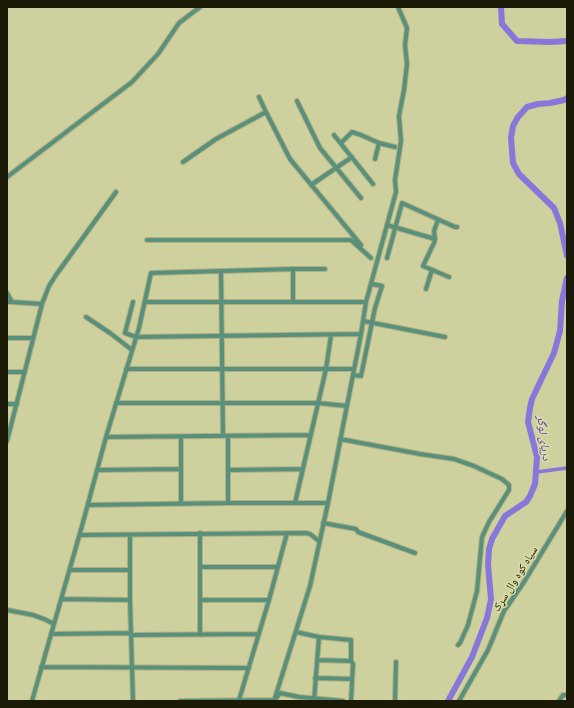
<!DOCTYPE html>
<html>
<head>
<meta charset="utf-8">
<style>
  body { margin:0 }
  #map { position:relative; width:574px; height:708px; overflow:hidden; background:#ced09d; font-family:"Golos Text",sans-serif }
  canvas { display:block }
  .frame { position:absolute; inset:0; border:8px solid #1a1a06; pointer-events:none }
</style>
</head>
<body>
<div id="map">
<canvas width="574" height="708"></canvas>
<div class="frame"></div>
</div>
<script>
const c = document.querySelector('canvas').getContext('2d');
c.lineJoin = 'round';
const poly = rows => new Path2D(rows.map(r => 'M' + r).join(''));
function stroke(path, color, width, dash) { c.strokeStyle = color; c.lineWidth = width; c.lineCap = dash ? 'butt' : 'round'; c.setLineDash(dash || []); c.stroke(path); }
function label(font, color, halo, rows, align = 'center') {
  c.font = font + ' "Golos Text","Noto Naskh Arabic",sans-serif'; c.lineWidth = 3; c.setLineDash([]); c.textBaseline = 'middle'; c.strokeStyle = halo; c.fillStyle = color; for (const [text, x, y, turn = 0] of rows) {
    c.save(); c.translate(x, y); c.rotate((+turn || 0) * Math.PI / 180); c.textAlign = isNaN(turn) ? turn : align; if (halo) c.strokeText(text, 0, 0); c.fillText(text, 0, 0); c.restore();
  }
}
const canal = poly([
  [537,472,567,468]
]);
const river = poly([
  [501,7,502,24,517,41,550,42,567,41],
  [567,98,564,100,550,103,538,104,527,107,518,117,513,126,511,138,513,163,519,174,554,208,560,223,567,256],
  [448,701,472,657,487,618,491,599,488,565,489,549,492,539,505,516,526,502,530,496,535,484,537,457,528,422,530,408,532,399,554,353,560,331,562,301,567,278]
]);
const minor = poly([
  [259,97,266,112,290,159,361,245],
  [297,101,320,148,361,198],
  [334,135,373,184],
  [341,143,352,132,361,135,379,143,395,147],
  [375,159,379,143],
  [183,162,216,139,266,112],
  [7,177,132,82,158,54,179,23,200,7],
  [311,185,352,157],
  [438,220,434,231,435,239,434,243,423,266,449,277],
  [387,225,435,239],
  [147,240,351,240,371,258],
  [387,258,402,203,455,227,457,227],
  [221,271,223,436],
  [426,289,432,270],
  [7,293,12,302,7,302],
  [12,302,42,304],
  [133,302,125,333,136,337,361,334],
  [146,302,366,302],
  [293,302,293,269],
  [86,317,110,333,132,350],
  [363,321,445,337],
  [7,338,33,338],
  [126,369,354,369],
  [7,372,25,372],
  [353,375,361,376,375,308,382,286,372,284],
  [116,403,318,403,347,406],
  [7,404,17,404],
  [106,437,311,435],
  [181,437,181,503],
  [340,439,420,454,454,459,474,466,502,479,509,485,509,490,489,522,482,537,477,591,468,625,460,643,458,645],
  [7,441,42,304,49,286,56,275,116,192],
  [97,470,181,469],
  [228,470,303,469],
  [228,503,228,437],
  [295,503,326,369,331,335],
  [88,505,228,503,328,503],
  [323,523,356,529,358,532,415,553],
  [200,533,200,634],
  [80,535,305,533,310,534,319,541],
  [130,535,130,600,133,701],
  [200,567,278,567],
  [70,570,130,570],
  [61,599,130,600],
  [200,600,269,600],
  [7,610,33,615,44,619,54,624],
  [296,632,319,637,351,640,351,661,353,664,351,701],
  [51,634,131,633],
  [131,635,259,634],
  [317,660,351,661],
  [41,667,249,668],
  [315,678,352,679],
  [239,700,269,600,287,533],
  [32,701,82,526,106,437,139,328,151,273,293,269,325,269],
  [180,701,275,700,280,693,299,697,343,701],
  [274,701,310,586,328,503,361,334,366,302,396,192,395,180,401,141,399,116,404,90,407,64,405,45,407,28,398,7],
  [314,701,319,637],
  [395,701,396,662],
  [459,701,488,650,504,611,524,582,567,511],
  [559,701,563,695,567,695]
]);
const streetNames = [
  ["سیاه کوه وال سړک",515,579,-58]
];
const waterNames = [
  ["دریای لوگر",544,438,83]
];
stroke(canal, '#8877da', 3.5);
stroke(river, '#8877da', 6);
stroke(minor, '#aeaf82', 6);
stroke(minor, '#59907c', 4);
label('11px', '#1a1a06', '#dbdda9', streetNames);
label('italic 12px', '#5637ac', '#dbdda9', waterNames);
</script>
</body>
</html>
